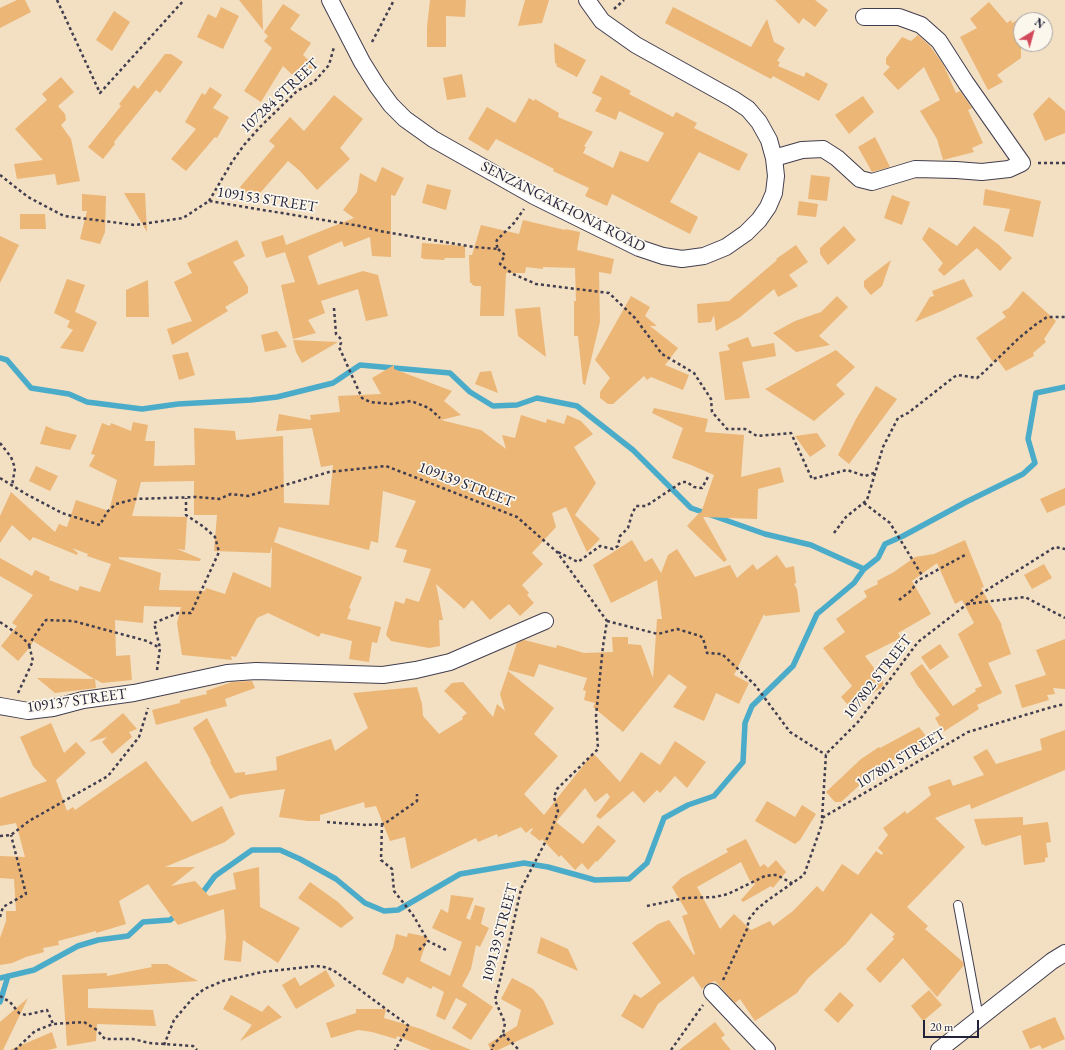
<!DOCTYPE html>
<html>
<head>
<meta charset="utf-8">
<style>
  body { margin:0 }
  #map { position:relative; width:1065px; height:1050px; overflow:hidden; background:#f3dfc2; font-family:"EB Garamond",serif }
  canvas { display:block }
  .north { position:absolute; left:1013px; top:12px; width:40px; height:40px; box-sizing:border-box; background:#fbf7ec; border:1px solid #a4a2a5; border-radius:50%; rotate:37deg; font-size:11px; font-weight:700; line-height:16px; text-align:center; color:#22223b }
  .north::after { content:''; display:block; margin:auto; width:14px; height:18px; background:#d1495b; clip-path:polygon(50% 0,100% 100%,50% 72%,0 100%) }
  .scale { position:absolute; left:923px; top:1020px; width:56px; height:18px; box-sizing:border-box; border:2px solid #22223b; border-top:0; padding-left:5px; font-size:12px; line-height:14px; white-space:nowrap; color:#22223b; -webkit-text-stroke:3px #fbf7ec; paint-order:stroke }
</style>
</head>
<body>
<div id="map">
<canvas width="1065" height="1050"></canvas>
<div class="north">N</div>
<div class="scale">20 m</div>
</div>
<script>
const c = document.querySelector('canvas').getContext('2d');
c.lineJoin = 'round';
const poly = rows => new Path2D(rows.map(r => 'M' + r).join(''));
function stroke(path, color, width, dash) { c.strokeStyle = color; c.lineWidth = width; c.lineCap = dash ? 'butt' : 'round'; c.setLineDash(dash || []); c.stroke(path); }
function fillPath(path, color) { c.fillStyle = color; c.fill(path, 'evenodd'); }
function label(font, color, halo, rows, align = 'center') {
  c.font = font + ' "EB Garamond",serif'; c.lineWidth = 3.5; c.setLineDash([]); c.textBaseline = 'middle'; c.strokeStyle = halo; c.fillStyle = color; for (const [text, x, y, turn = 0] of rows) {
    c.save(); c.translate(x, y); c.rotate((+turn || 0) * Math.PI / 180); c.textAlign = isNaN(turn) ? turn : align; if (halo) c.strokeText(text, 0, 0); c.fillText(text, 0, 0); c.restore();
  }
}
const stream = poly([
  [0,358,7,360,31,388,69,394,87,402,142,409,178,404,251,400,277,397,333,383,360,365,450,373,470,392,493,406,517,405,537,398,577,406,633,450,691,508,765,534,811,545,864,569],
  [200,896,215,876,252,850,280,850,300,859,336,879,365,903,384,911,398,910,460,874,524,863,548,867,595,880,629,879,647,863,664,818,688,805,714,796,743,762,745,723,752,706,793,666,817,614,854,583,864,569,878,558,885,544,903,536,966,502,1023,474,1035,463,1028,439,1036,393,1065,387],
  [0,978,34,970,78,946,98,940,128,936,143,922,170,920,178,914],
  [0,1002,8,976]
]);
const building = poly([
  [17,0,25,0,31,12,0,28,0,8],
  [239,0,262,0,263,30],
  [430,0,466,0,465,17,446,16,446,47,427,47,427,27],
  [525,0,549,0,542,23,518,26],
  [775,0,815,0,828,10,815,27,803,18,799,24],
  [989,2,1007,23,1011,20,1012,23,1021,18,1021,58,997,75,1003,82,988,90,960,37,977,28,970,19],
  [283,4,300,15,290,29,311,43,303,55,316,67,302,84,283,66,261,102,244,91,272,48,264,41,268,36,264,32],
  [221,7,239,16,223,49,197,37,208,14,216,18],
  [673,7,751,47,767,19,774,42,785,48,777,61,780,62,778,66,804,77,806,72,828,84,819,101,773,76,771,79,665,23],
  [114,11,130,22,112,51,96,40],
  [918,35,930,46,935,53,943,64,956,93,960,91,972,108,968,110,983,143,972,148,974,152,943,160,937,139,920,111,940,100,924,67,898,90,883,74,890,67,886,64,886,58,902,37,911,41],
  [554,43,586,60,577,77,556,66,557,64,555,63],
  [165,54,171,54,183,62,160,93,156,90,114,142,115,144,103,159,88,147,121,106,119,104,134,85,138,89],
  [462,74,466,97,447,100,443,78],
  [601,75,631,91,629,94,673,117,676,112,697,123,694,128,748,154,739,171,699,152,670,202,698,217,690,234,612,194,607,206,585,196,589,188,553,171,554,169,496,139,488,151,468,139,487,107,515,123,529,98,534,101,535,99,559,113,558,117,593,132,584,146,586,147,583,153,613,168,620,151,648,162,664,133,619,111,616,120,595,111,602,98,592,93],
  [61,77,74,92,58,106,65,114,66,120,61,125,71,139,80,181,57,185,55,174,17,179,14,164,43,160,15,129,47,100,42,94],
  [210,87,222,95,213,108,229,117,217,138,215,137,186,171,171,159,196,129,185,122,202,93,205,95],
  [334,95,363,119,340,148,350,159,317,190,300,171,288,161,254,200,240,187,275,146,269,141,290,117,304,131],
  [863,96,874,112,849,134,835,115],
  [1049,97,1065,111,1065,133,1045,141,1033,114],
  [875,137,890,167,872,172,858,147],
  [382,167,404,178,395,196,391,195,391,257,372,256,370,237,344,247,342,241,308,256,318,285,363,271,378,275,388,316,366,321,358,289,321,301,325,313,308,320,316,333,293,339,281,285,295,282,285,252,266,258,261,242,283,235,286,245,354,218,343,210,357,192,360,173,376,182],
  [811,175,830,177,827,201,808,199],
  [427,184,451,190,446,210,422,203],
  [985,189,1041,201,1033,237,1004,231,1010,209,983,205],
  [124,193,145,193,147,232],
  [82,194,106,196,105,232,100,244,80,239,87,211,82,211],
  [892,195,910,202,902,225,884,218],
  [799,201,818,204,816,217,797,215],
  [20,214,45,214,46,229,20,229],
  [523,220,565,230,565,229,580,232,577,250,614,259,611,274,599,272,600,322,585,385,583,384,578,336,574,336,574,301,576,301,575,268,543,267,543,269,526,267,525,273,506,273,504,316,480,316,481,286,474,286,474,285,472,285,472,283,470,283,469,255,472,255,481,225,519,234],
  [844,226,856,240,828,265,820,254,820,248],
  [974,226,999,245,1012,258,1000,271,977,248,944,276,938,270,943,263,922,239,929,227,957,246],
  [0,236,19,245,0,283],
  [237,240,245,256,233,262,248,287,248,293,225,307,228,311,172,345,167,329,192,321,174,282,192,273,187,263],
  [422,243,465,246,465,258,445,258,444,260,423,259,423,258,421,258],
  [796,245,808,262,789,275,798,286,778,297,774,289,739,318,716,331,714,315,711,322,698,323,697,304,729,301,777,260,776,259],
  [891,260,882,286,871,295,864,287,864,281],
  [67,279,85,285,75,312,97,322,83,352,60,348,73,330,67,327,70,321,54,313],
  [964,279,973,296,944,310,915,322,930,297,934,296,932,291],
  [148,280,149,317,126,317,126,290],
  [1023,291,1056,321,1044,339,1046,342,1033,353,1034,356,1006,371,997,359,993,362,976,338,1006,317,1002,312,1009,308],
  [631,296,650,307,645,316,657,326,650,326,678,348,665,365,689,375,683,390,651,377,647,380,644,376,613,404,608,404,600,398,600,392,610,378,595,360],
  [837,296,848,307,819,336,830,345,796,352,773,333,795,321,821,312],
  [540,307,546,357,518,336,515,309],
  [277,331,287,347,265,352,261,335],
  [748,337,752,347,774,343,776,356,742,362,750,398,725,400,719,352,730,350,727,345],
  [293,340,338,342,302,363,296,352],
  [836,350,855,367,836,385,845,394,814,421,765,389],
  [188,352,195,375,179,380,172,355],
  [394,365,394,369,452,391,444,401,461,415,441,420,481,430,506,449,502,435,515,438,521,415,546,423,547,419,564,424,567,415,581,421,593,434,574,447,596,483,575,515,600,539,587,552,566,507,552,513,556,527,532,553,543,564,522,585,529,593,527,595,534,603,520,616,509,604,490,620,472,600,464,609,436,584,443,620,439,620,440,646,429,648,391,641,386,635,395,601,404,604,406,598,419,602,431,569,403,562,407,550,395,547,416,501,383,491,378,543,371,541,369,550,279,527,274,542,362,577,349,608,351,609,347,619,381,627,377,643,372,642,369,662,349,659,352,641,321,633,319,637,268,613,257,618,236,657,231,656,232,660,182,655,177,623,181,607,144,606,143,623,115,620,116,656,130,655,132,680,102,683,95,679,96,688,55,693,37,678,94,679,33,641,34,640,30,647,18,661,1,646,17,626,12,623,33,595,0,576,0,558,32,576,35,570,50,577,49,580,78,591,80,586,100,592,111,564,87,556,88,554,72,548,78,553,77,555,33,537,30,541,12,525,0,543,0,516,11,492,55,532,59,524,67,527,76,500,109,511,117,480,89,466,95,455,91,454,102,423,110,426,111,423,131,431,133,422,148,425,145,441,155,441,154,466,195,465,194,428,235,431,236,440,283,436,284,503,329,505,333,465,321,467,312,428,276,431,279,414,311,420,310,415,340,412,338,396,381,394,372,378],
  [194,481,194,515,217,515,214,551,270,553,272,546,271,588,233,572,225,594,206,588,205,591,159,590,161,573,119,559,119,557,200,561,201,559,177,549,185,550,187,517,132,516,141,482],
  [491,371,498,393,475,384,480,372],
  [876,386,897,399,849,464,838,455,856,419],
  [654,408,708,419,705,432,744,435,741,477,780,467,784,482,758,489,757,519,703,517,727,560,724,562,687,526,700,512,701,513,714,475,691,465,672,458,683,428,652,413],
  [46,426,55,430,77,435,70,450,40,444],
  [817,433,826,446,810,457,795,436],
  [36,466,58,476,50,491,29,481],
  [1065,488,1065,505,1047,513,1040,499],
  [632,540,645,562,652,558,661,573,668,555,677,549,695,577,730,565,737,578,753,564,757,570,777,555,786,568,794,566,796,583,794,584,797,589,800,612,765,616,764,614,734,675,749,683,739,704,716,693,704,721,673,707,687,687,669,674,623,732,593,707,595,703,584,700,586,691,583,690,587,678,539,664,534,677,508,670,517,643,524,640,556,648,557,645,584,653,613,652,612,637,628,637,628,644,641,645,653,678,657,619,662,619,657,580,611,603,593,565],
  [965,540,984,587,981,588,1002,625,1001,625,1011,654,988,663,1002,693,977,705,979,709,943,732,935,718,940,715,917,685,910,673,922,664,953,706,976,691,975,689,982,686,958,634,974,623,962,600,955,604,937,563,912,581,931,614,898,633,901,638,865,656,883,680,883,686,865,699,854,712,841,697,852,686,823,648,845,632,836,619,867,597,864,591,878,584,877,581,894,572,915,557,934,554],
  [1044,564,1052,578,1032,589,1024,575],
  [1065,639,1065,689,1053,688,1055,694,1047,695,1049,700,1022,708,1015,685,1046,675,1036,650],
  [940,644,949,657,930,670,921,657],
  [508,671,554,708,534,734,558,756,524,794,544,815,593,753,620,782,641,752,660,765,675,741,706,762,687,788,675,776,660,793,657,790,644,803,633,791,600,819,596,816,610,797,607,793,595,802,585,788,556,822,583,844,598,825,616,841,597,862,596,861,588,870,582,863,575,870,561,855,559,857,542,839,540,841,530,833,533,829,532,828,526,833,521,827,498,837,497,834,478,842,476,838,411,869,405,837,390,841,376,806,365,808,364,802,320,815,320,821,308,821,279,817,285,789,240,795,230,799,210,762,211,761,193,728,207,718,235,773,245,772,245,775,277,770,276,757,331,739,335,751,368,728,353,693,417,687,422,704,423,716,439,734,463,719,462,717,467,713,444,691,452,683,463,682,493,717,497,704,505,711,500,694],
  [252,681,255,688,225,699,227,706,156,725,152,710,180,703,180,700,207,694,206,691,232,682],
  [123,713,137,729,129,732,132,737,112,754,102,742,107,737,89,742],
  [51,723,64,753,76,742,86,753,56,780,67,811,73,807,75,810,146,761,192,822,222,806,235,834,225,842,165,867,195,867,171,886,195,881,209,896,236,889,233,873,259,867,260,907,300,928,278,963,243,940,241,962,224,960,226,937,224,909,178,925,148,884,119,901,126,924,96,933,96,931,58,941,59,945,43,948,44,952,26,957,12,963,0,965,0,938,6,921,6,911,16,911,14,879,0,878,0,856,25,857,16,823,0,826,0,798,47,781,33,766,20,737],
  [919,727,929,740,878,768,861,780,863,782,841,802,835,802,826,792,861,759,879,747,880,748],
  [1065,730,1065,770,971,809,970,804,935,818,965,847,907,907,928,926,925,929,963,962,964,965,937,997,903,958,880,983,866,969,894,939,892,937,895,934,871,913,846,944,808,978,797,993,755,1021,740,999,735,1003,715,981,706,985,702,989,693,976,658,1004,643,1029,621,1016,634,994,641,998,661,983,632,943,658,924,669,920,694,955,695,954,682,916,688,914,672,887,681,878,728,852,726,849,746,839,760,867,764,864,768,868,776,860,786,872,773,888,771,886,743,902,741,900,755,884,752,880,750,881,741,862,697,887,720,929,734,914,751,930,770,921,773,926,793,911,817,886,823,892,842,864,858,875,876,851,882,855,883,853,878,848,888,835,883,828,905,811,907,814,931,795,928,787,950,779,953,786,984,775,973,757,987,749,996,764,1042,750,1040,739],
  [767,801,795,817,802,805,816,814,800,840,795,844,755,821],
  [1023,817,1023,825,1048,822,1051,842,1046,843,1048,857,1045,858,1045,862,1024,865,1021,835,985,846,984,844,982,845,974,819],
  [310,882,338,902,354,918,341,928,298,898],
  [451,895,474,898,466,918,470,920,475,905,485,908,481,924,489,928,480,947,476,945,471,969,462,986,493,1007,471,1040,452,1028,467,1004,456,998,445,1020,436,1016,444,992,433,986,431,989,407,977,403,984,382,974,393,948,396,934,407,937,408,933,428,937,420,961,450,976,462,942,432,928,441,909,448,913],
  [541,937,568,949,578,971,537,953],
  [151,964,167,964,198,981,88,989,88,1008,153,1010,156,1026,97,1024,96,1041,67,1046,62,975,107,973,107,976,152,967],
  [326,970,335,986,296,1009,282,985,295,977,300,986],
  [512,978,533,989,543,1000,554,1024,498,1050,491,1050,488,1044,517,1026,521,1010,501,999],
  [929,990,942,1005,923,1021,911,1006],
  [840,992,854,1005,838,1023,824,1010],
  [231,995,262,1012,268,1005,282,1017,240,1041,252,1025,223,1009],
  [28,998,3,1050,0,1050,0,1022],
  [356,1009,386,1009,384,1018,421,1029,471,1050,431,1050,397,1036,396,1039,372,1032,358,1030,331,1038,326,1023,356,1013],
  [1055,1017,1065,1039,1042,1049,1040,1045,1030,1049,1022,1031],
  [715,1022,725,1035,721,1038,731,1050,679,1050],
  [52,1032,57,1048,48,1050,10,1050]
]);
const path = poly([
  [57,0,100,93,184,0],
  [614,9,624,0],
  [372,42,394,0],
  [1038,163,1065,163],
  [0,175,28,197,64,216,135,225,183,218,209,201,360,226,380,231,474,247,498,249,496,243,497,240,514,223,524,209],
  [209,201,232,162,244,145,260,127,297,91,314,82,329,65,334,47],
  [498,249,505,255,500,264,513,274,536,284,609,293,635,318,662,354,694,373,711,399,712,412,727,429,745,429,757,436,791,433,812,479,847,470,865,476,877,472],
  [334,308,336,334,340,338,341,343,339,347,362,398,370,402,391,404,411,401,429,408,440,418],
  [0,443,11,457,15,468,12,486],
  [0,478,26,494,62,513,100,525,107,512,116,504,135,499,196,497,219,499,231,494,248,496,329,472,386,466,517,517,557,552,607,621,603,646,596,716,598,749,557,789,554,797,558,811,551,831,521,889,509,943,495,1000,505,1023,503,1034,491,1048,492,1050],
  [864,503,890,523,923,577],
  [834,533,846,517,867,500,883,447,898,418,908,413,954,377,958,375,977,378,984,372,1019,338,1035,325,1047,317,1065,317],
  [558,552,578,562,600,546,613,549,618,546,620,536,628,528,632,514,636,506,646,506,682,482,687,482,694,487,702,488,709,475],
  [899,600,912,590,917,581,965,555],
  [967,604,1025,597,1065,618],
  [607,621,658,634,677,629,700,636,703,638,707,653,722,654,755,685,790,732,826,755],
  [0,622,22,637,29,645,37,632,46,620,73,621,147,641,160,648],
  [157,670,160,648,154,623,178,613,191,613,219,552,215,537,204,527,186,515,186,498],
  [18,693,33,661,29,645],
  [822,818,826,754,858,722,918,642,979,595,1055,547,1065,549],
  [327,822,366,825,384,824,417,801,417,794],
  [382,824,381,860,392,869,394,891,413,915,428,941,446,950],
  [0,836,11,835,29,821,108,776,139,737,148,708],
  [647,906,685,898,715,897,728,894,765,876,773,875,777,875,793,884],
  [0,917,3,907,26,894,11,835],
  [419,950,428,941],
  [723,980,747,929,749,919,757,909,768,900,804,875,822,824,822,818,968,732,1052,707,1065,704],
  [0,996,10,1002,19,1013,26,1015,47,1010,53,1024],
  [503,1034,519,1050],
  [164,1045,174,1020,192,999,204,989,223,981,262,972,316,966,324,967,333,970,409,1026,395,1050],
  [15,1050,35,1031,53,1024,84,1022,97,1030,105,1039,133,1039,149,1043,193,1046,197,1050],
  [671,1050,703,1005]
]);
const service = poly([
  [958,905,979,1018]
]);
const minor = poly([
  [330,0,362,62,377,86,391,105,405,119,433,139,534,196,639,248,663,256,682,259,704,256,726,247,746,233,759,220,768,207,774,193,776,176,774,158,769,140,759,122,748,109,733,99,636,45,602,21,587,0],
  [774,158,802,150,823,149,837,158,860,179,872,182,915,169,956,170,982,172,1009,169,1022,163,966,83,939,41,921,25,899,17,864,17],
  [0,706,28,711,53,708,83,700,134,693,227,673,256,671,383,675,416,670,450,662,545,621],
  [712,992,767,1050],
  [939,1050,1052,961,1065,953]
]);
const streetNames = [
  ["107284 STREET",280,96,-43],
  ["109153 STREET",267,200,9],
  ["SENZANGAKHONA ROAD",563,207,27],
  ["109139 STREET",466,485,21],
  ["107802 STREET",878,677,-52],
  ["109137 STREET",77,701,-8],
  ["107801 STREET",901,759,-31],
  ["109139 STREET",500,933,-75]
];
stroke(stream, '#4bacca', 5.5);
fillPath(building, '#ebb676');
stroke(service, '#413e4f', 10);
stroke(minor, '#413e4f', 18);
stroke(path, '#413e4f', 2.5, [3, 3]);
stroke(service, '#fff', 8);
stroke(minor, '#fff', 16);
label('15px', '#22223b', '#fbf7ec', streetNames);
</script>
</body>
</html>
